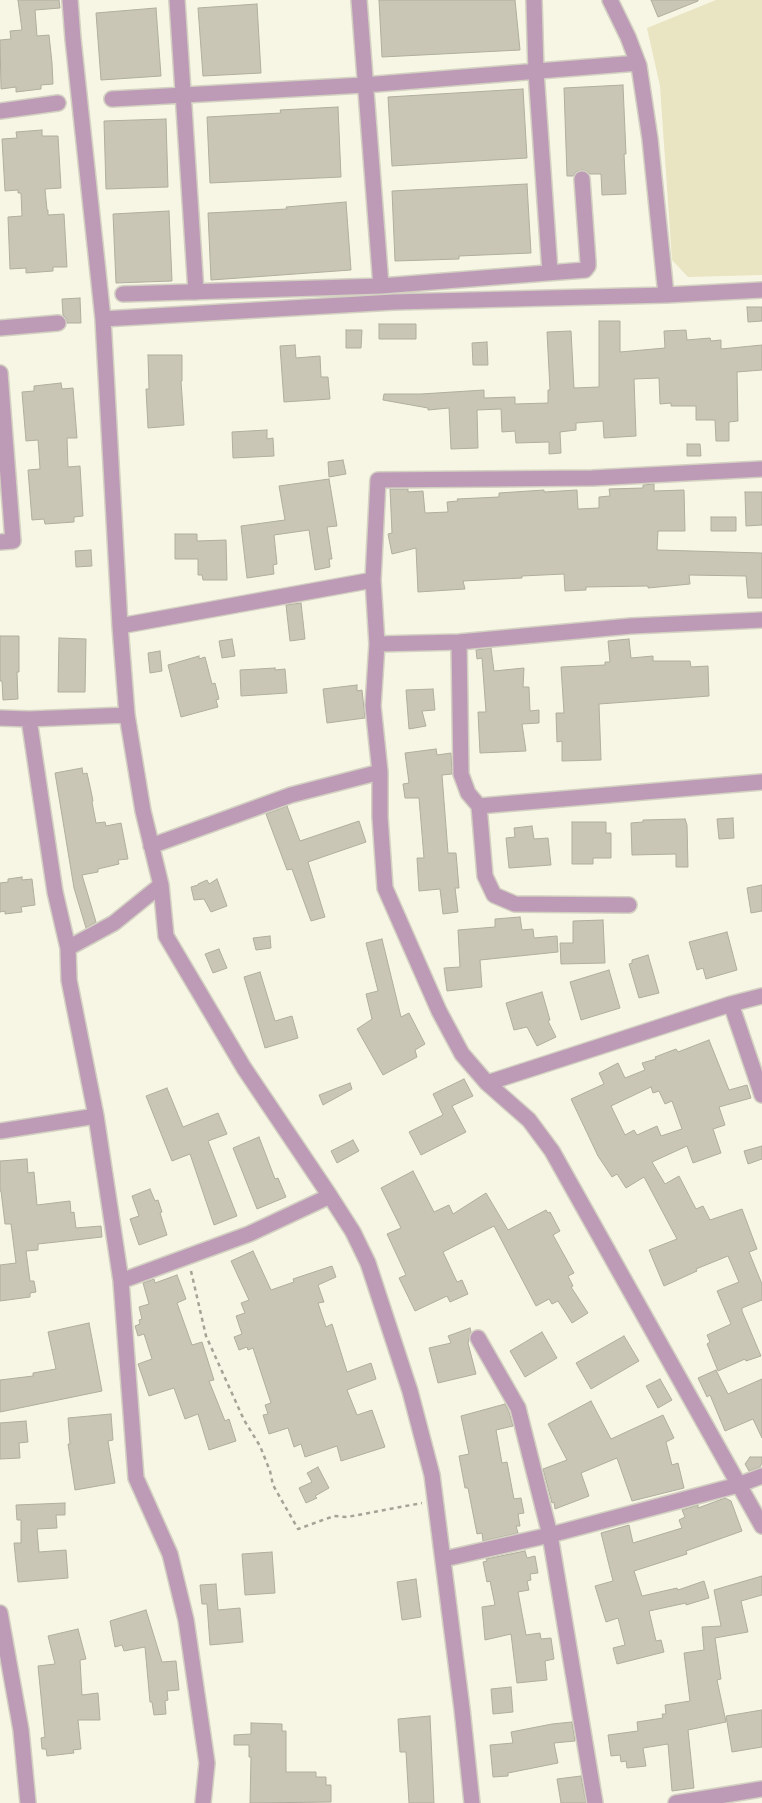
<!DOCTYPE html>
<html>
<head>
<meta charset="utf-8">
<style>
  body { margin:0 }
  canvas { display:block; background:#f7f5e4 }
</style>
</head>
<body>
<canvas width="762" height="1803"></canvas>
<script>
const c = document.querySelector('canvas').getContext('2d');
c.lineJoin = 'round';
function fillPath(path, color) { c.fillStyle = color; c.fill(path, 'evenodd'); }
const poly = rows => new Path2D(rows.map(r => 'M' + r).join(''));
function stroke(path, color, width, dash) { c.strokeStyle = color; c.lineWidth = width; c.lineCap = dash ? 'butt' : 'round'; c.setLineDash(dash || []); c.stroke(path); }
const green = poly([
  [716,0,762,0,762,275,688,277,672,260,660,86,647,28]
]);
const building = poly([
  [18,0,59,0,60,8,35,10,37,36,49,35,52,63,53,84,41,85,41,89,16,92,16,87,1,89,0,40,11,39,10,31,22,30,18,0],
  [379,0,515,0,520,50,382,57,379,0],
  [651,0,698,0,698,1,658,17,651,0],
  [257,4,261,73,203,76,198,8,257,4],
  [156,8,161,76,101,80,96,13,156,8],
  [623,85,626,154,624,154,626,194,602,195,601,174,590,174,586,171,582,170,576,172,573,176,567,176,564,88,623,85],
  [523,89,527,158,392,166,388,97,523,89],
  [338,107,341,177,210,183,207,117,281,113,280,110,338,107],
  [166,119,168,187,106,189,104,121,166,119],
  [42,130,42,136,58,136,61,188,45,189,47,210,48,210,48,215,64,214,67,267,53,267,53,271,26,273,26,268,10,269,8,217,22,216,21,193,18,193,18,190,5,191,2,139,17,138,16,132,42,130],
  [527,184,531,253,459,256,459,259,395,261,392,191,527,184],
  [346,202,351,270,211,280,208,213,287,209,286,207,346,202],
  [169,211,172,281,116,283,113,214,169,211],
  [80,298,81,323,67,323,66,318,63,315,62,299,80,298],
  [747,307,762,307,762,321,748,322,747,307],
  [599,321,620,321,620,352,665,348,664,331,686,330,687,340,710,338,711,341,721,340,721,349,762,345,762,370,737,372,738,421,729,422,729,441,716,441,715,420,696,420,696,406,671,406,671,403,660,404,659,378,634,379,636,436,604,438,603,421,576,423,576,430,560,432,561,453,549,454,549,442,516,443,515,431,502,432,501,409,477,410,478,448,451,449,449,408,428,410,428,408,383,400,384,394,421,394,484,390,484,398,515,397,515,404,548,403,548,390,550,390,547,332,571,331,574,388,599,387,599,321],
  [379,324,416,324,416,339,379,339,379,324],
  [346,330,362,330,361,348,346,348,346,330],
  [487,342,488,365,473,365,472,343,487,342],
  [295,345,296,358,320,356,321,377,328,377,330,399,284,402,280,346,295,345],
  [148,355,182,355,182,381,181,381,184,425,148,428,146,389,149,389,148,355],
  [61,383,62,389,73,388,77,438,67,438,68,467,80,466,83,516,74,517,74,522,45,524,44,519,32,520,28,470,40,469,39,453,38,440,26,441,22,392,34,391,34,386,61,383],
  [267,430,267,439,273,438,274,456,233,458,232,432,267,430],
  [687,444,700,444,701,456,687,456,687,444],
  [343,460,346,474,329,477,328,462,343,460],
  [329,479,337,526,327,527,332,559,329,559,330,567,315,570,309,530,274,535,277,564,273,565,274,574,247,578,241,526,285,520,279,486,329,479],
  [654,484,654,491,684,490,685,531,658,531,657,550,762,553,762,598,748,598,746,576,689,575,690,584,648,588,648,586,586,587,586,590,565,591,564,574,522,576,522,578,463,581,465,589,418,592,416,548,392,554,388,534,392,533,390,489,408,489,408,492,423,491,425,513,448,512,447,502,458,501,457,499,499,497,499,493,544,490,544,492,577,490,578,509,599,508,599,497,610,496,609,489,643,488,643,485,654,484],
  [745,492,762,492,762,525,746,526,745,492],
  [711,517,736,517,736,531,711,531,711,517],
  [175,534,197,534,197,541,226,540,227,580,203,580,202,575,198,575,198,559,175,559,175,534],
  [91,550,92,566,76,567,75,551,91,550],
  [301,603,305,639,290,641,286,605,301,603],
  [0,636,19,636,19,672,17,672,18,699,3,700,2,681,0,681,0,636],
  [59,638,86,639,85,692,58,692,59,638],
  [232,639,235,656,222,658,219,641,232,639],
  [629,639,631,658,653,656,653,661,690,661,691,667,708,666,709,696,599,704,601,760,562,761,562,741,557,742,556,713,564,713,561,667,605,665,605,662,610,662,608,641,629,639],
  [491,648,494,671,524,668,523,687,529,687,530,711,539,710,539,723,522,724,526,751,480,753,478,712,486,712,482,658,477,659,476,650,491,648],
  [160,651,162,671,150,673,148,653,160,651],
  [199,656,199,659,205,657,212,684,215,683,219,699,216,700,218,707,181,717,168,665,199,656],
  [275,668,275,670,285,669,287,693,241,696,240,670,275,668],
  [357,685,357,691,362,690,365,718,327,723,323,689,357,685],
  [433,689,435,710,422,711,426,726,409,729,406,690,433,689],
  [436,749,437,755,451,753,452,774,442,775,448,853,456,853,459,888,455,888,458,912,443,914,440,889,419,891,417,858,424,858,419,798,405,798,403,784,409,783,405,753,436,749],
  [82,768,83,774,87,773,91,791,93,801,92,802,96,823,105,822,106,826,121,823,128,859,118,860,119,864,98,869,98,872,82,875,96,922,86,928,74,888,55,773,82,768],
  [287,806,300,841,359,821,366,842,308,862,325,917,311,921,292,869,287,870,266,814,287,806],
  [733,818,734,838,719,839,717,819,733,818],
  [685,819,687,825,688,867,676,867,676,854,632,855,631,823,643,822,643,820,685,819],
  [572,822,606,822,606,833,611,833,611,858,593,858,593,864,572,864,572,822],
  [532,826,534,839,548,838,551,865,509,868,506,838,515,837,514,828,532,826],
  [22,877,22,880,32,879,35,905,21,907,22,912,5,914,5,911,0,912,0,883,8,882,8,879,22,877],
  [217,879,227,906,211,912,204,899,194,900,191,887,198,885,198,884,207,880,209,884,217,879],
  [762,885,762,911,751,913,747,888,762,885],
  [520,917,522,930,533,929,534,938,557,936,558,952,480,960,482,987,447,991,444,968,460,967,458,930,495,927,495,919,520,917],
  [603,920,605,963,561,964,560,943,573,943,573,921,603,920],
  [727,932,737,970,706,979,703,968,697,970,689,942,727,932],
  [270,936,271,948,256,950,253,938,270,936],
  [382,939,401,1017,409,1013,425,1044,415,1050,417,1057,383,1075,357,1029,372,1019,366,994,378,991,366,943,382,939],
  [219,949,227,968,213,973,205,954,219,949],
  [648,955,659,993,639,998,629,964,632,963,632,960,648,955],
  [609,970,620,1008,581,1020,570,982,609,970],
  [260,972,275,1021,292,1016,298,1038,265,1048,244,977,260,972],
  [542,992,550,1020,548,1021,556,1037,537,1046,527,1027,514,1030,506,1003,542,992],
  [709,1040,729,1090,747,1085,751,1098,719,1107,725,1125,713,1129,721,1153,693,1163,687,1146,652,1162,665,1184,679,1176,696,1209,703,1206,710,1220,742,1209,757,1249,749,1252,762,1284,762,1300,742,1308,742,1311,761,1356,746,1361,745,1359,718,1371,707,1344,710,1342,707,1335,731,1324,717,1291,739,1282,728,1256,696,1269,697,1271,664,1286,649,1250,677,1239,644,1177,626,1188,617,1174,612,1177,598,1156,571,1099,604,1084,599,1073,618,1063,625,1078,645,1070,642,1063,656,1059,655,1057,676,1049,678,1052,709,1040],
  [651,1087,653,1093,659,1091,665,1104,672,1101,682,1129,661,1136,657,1126,637,1135,634,1130,625,1135,611,1106,651,1087],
  [464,1079,473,1096,452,1106,466,1132,421,1155,409,1132,443,1115,433,1094,464,1079],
  [350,1083,352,1089,323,1105,319,1095,350,1083],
  [167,1088,183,1127,218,1113,227,1134,208,1141,237,1216,214,1225,190,1154,172,1161,146,1096,167,1088],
  [259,1137,275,1179,278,1178,286,1197,257,1209,233,1148,259,1137],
  [353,1140,359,1151,337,1163,331,1151,353,1140],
  [762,1146,762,1159,748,1164,744,1151,762,1146],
  [27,1159,28,1173,34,1172,37,1205,70,1201,71,1213,74,1212,76,1228,101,1226,102,1237,38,1244,38,1250,26,1251,30,1281,34,1281,36,1292,30,1293,30,1297,0,1301,0,1265,16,1263,11,1224,5,1224,1,1191,0,1191,0,1161,27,1159],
  [413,1171,434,1212,449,1205,453,1214,486,1193,508,1230,546,1210,548,1213,550,1212,560,1231,553,1235,574,1273,568,1276,573,1286,571,1287,588,1313,572,1323,558,1301,552,1304,549,1299,536,1306,494,1226,443,1252,457,1282,462,1280,468,1294,450,1302,447,1296,415,1311,399,1278,406,1275,387,1234,401,1228,381,1188,413,1171],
  [150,1189,155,1201,158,1200,162,1212,160,1213,167,1235,139,1245,130,1219,139,1216,132,1196,150,1189],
  [253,1251,271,1290,294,1282,293,1279,332,1266,336,1277,318,1285,324,1302,318,1303,326,1327,332,1324,347,1372,371,1363,376,1379,347,1390,357,1415,372,1410,385,1447,341,1461,337,1446,305,1457,301,1444,294,1447,288,1428,269,1434,263,1415,268,1414,265,1405,271,1403,253,1348,248,1350,247,1347,239,1350,234,1337,242,1334,236,1316,245,1313,241,1303,249,1300,231,1261,253,1251],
  [177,1275,186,1299,177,1303,192,1345,202,1342,214,1380,209,1381,225,1421,229,1419,236,1441,209,1450,198,1414,185,1419,174,1388,149,1396,138,1364,152,1359,144,1334,138,1336,135,1326,140,1324,139,1320,142,1319,139,1307,149,1304,143,1283,154,1279,155,1283,177,1275],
  [89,1323,102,1391,0,1412,0,1380,33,1376,33,1373,56,1369,48,1332,89,1323],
  [470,1328,471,1332,468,1343,476,1374,438,1383,429,1348,451,1343,448,1336,470,1328],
  [542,1332,557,1358,525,1377,510,1351,542,1332],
  [624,1336,639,1361,591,1389,576,1363,624,1336],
  [716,1370,728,1394,762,1379,762,1438,753,1419,725,1431,710,1395,707,1397,698,1378,716,1370],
  [660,1379,672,1400,658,1408,646,1386,660,1379],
  [591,1401,611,1439,663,1415,674,1438,666,1442,672,1465,678,1463,684,1488,632,1501,617,1458,581,1473,589,1496,555,1509,554,1502,552,1503,543,1469,567,1460,548,1424,591,1401],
  [505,1404,509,1412,513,1426,496,1430,502,1463,507,1462,514,1499,521,1498,524,1513,518,1514,520,1526,516,1526,518,1533,483,1541,482,1533,477,1534,468,1488,465,1488,459,1456,469,1454,461,1416,505,1404],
  [111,1414,113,1440,108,1441,115,1483,75,1490,68,1444,70,1444,68,1418,111,1414],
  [26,1421,28,1442,19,1443,20,1458,0,1459,0,1423,26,1421],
  [750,1457,762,1457,762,1463,760,1467,749,1471,745,1464,750,1457],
  [318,1467,329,1488,315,1496,317,1498,306,1503,299,1488,312,1482,307,1473,318,1467],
  [725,1498,731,1501,742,1531,686,1551,687,1554,634,1571,642,1596,677,1588,678,1590,704,1581,709,1598,686,1605,686,1603,649,1611,656,1641,661,1640,664,1652,617,1664,613,1648,625,1645,618,1618,606,1622,595,1586,613,1581,601,1533,629,1525,633,1543,682,1528,679,1520,685,1517,682,1510,698,1505,698,1508,725,1498],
  [65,1503,65,1515,56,1515,57,1528,37,1529,39,1552,66,1550,68,1578,18,1582,14,1543,21,1543,21,1520,17,1520,16,1505,65,1503],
  [525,1551,527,1558,535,1556,538,1573,530,1574,531,1580,527,1581,529,1590,518,1592,526,1635,540,1633,541,1639,551,1638,554,1659,545,1661,547,1680,517,1683,511,1634,485,1640,482,1607,495,1605,490,1581,487,1582,483,1562,487,1561,486,1559,525,1551],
  [272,1552,275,1593,245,1595,242,1554,272,1552],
  [762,1576,762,1595,741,1601,748,1632,715,1638,721,1679,717,1680,726,1722,688,1730,694,1788,672,1791,668,1744,643,1748,646,1766,627,1768,626,1761,621,1762,620,1755,611,1756,608,1735,638,1731,637,1722,663,1718,662,1714,666,1714,665,1705,690,1701,684,1653,704,1650,702,1627,721,1626,714,1590,762,1576],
  [416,1579,421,1617,402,1620,397,1582,416,1579],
  [216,1584,218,1610,240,1608,243,1642,210,1645,207,1604,202,1604,200,1585,216,1584],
  [146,1610,162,1662,176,1661,179,1690,167,1691,168,1700,165,1701,166,1714,154,1715,152,1702,150,1702,145,1647,124,1651,122,1645,115,1647,110,1621,146,1610],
  [78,1629,86,1659,80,1660,82,1695,98,1693,100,1720,78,1720,81,1749,73,1750,74,1753,47,1756,46,1749,42,1749,41,1738,45,1737,38,1666,55,1664,48,1636,78,1629],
  [511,1687,513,1712,493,1714,491,1689,511,1687],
  [762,1710,762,1747,732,1752,726,1716,762,1710],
  [430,1716,434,1803,409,1803,406,1752,400,1752,398,1719,430,1716],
  [572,1722,575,1741,554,1743,558,1763,508,1773,508,1776,493,1777,490,1745,513,1743,511,1732,552,1724,572,1722],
  [251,1723,282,1724,282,1731,286,1731,286,1772,316,1772,316,1777,326,1777,326,1785,331,1785,331,1802,250,1803,251,1757,249,1757,249,1745,234,1745,234,1735,251,1734,251,1723],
  [581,1776,586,1803,561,1803,557,1779,581,1776]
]);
const path = poly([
  [191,1271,206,1336,244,1420,260,1446,270,1471,273,1485,298,1529,334,1516,347,1517,422,1503]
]);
const minor = poly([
  [70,0,73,39,103,319,120,626,127,715,143,811,161,885,166,936,244,1068,330,1196,353,1232,368,1263,410,1391,432,1475,462,1709,472,1803],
  [177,0,196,292],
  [359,0,381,286],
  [534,0,536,72,550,272],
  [610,0,628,37,639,66,650,139,666,295],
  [112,99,364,85,638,63],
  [0,111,58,103],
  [123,294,381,286,585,270,588,266,588,262,582,179],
  [103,319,394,302,666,295,762,290],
  [0,328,58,323],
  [0,373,13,541,0,542],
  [762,469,592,478,378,480,373,580,377,644,373,706,380,772,380,817,385,888,439,1011,462,1054,487,1083,529,1120,552,1151,762,1526],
  [120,626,373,580],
  [459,642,461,774,468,793,479,806,485,876,494,895,515,904,629,905],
  [377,644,459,642,631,626,762,620],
  [0,718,29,719,127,715],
  [29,719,55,892,68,948,69,980,96,1116,121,1281,136,1478,170,1554,186,1620,207,1763,203,1803],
  [479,806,762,782],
  [151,846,291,795,380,772],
  [68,948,114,923,161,885],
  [731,1004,762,1095],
  [487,1083,731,1004,762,996],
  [0,1131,96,1116],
  [121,1281,249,1234,330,1196],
  [478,1338,518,1408,550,1535,595,1803],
  [444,1559,550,1535,738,1485,762,1476],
  [0,1613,21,1730,28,1803],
  [676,1803,762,1789]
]);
fillPath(green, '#e9e4c2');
fillPath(building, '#c9c6b6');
stroke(building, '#b0ae9e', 1);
stroke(minor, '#d3d1c1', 18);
stroke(path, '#a5a396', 2.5, [4, 4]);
stroke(minor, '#bd9bb7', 15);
</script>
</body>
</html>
